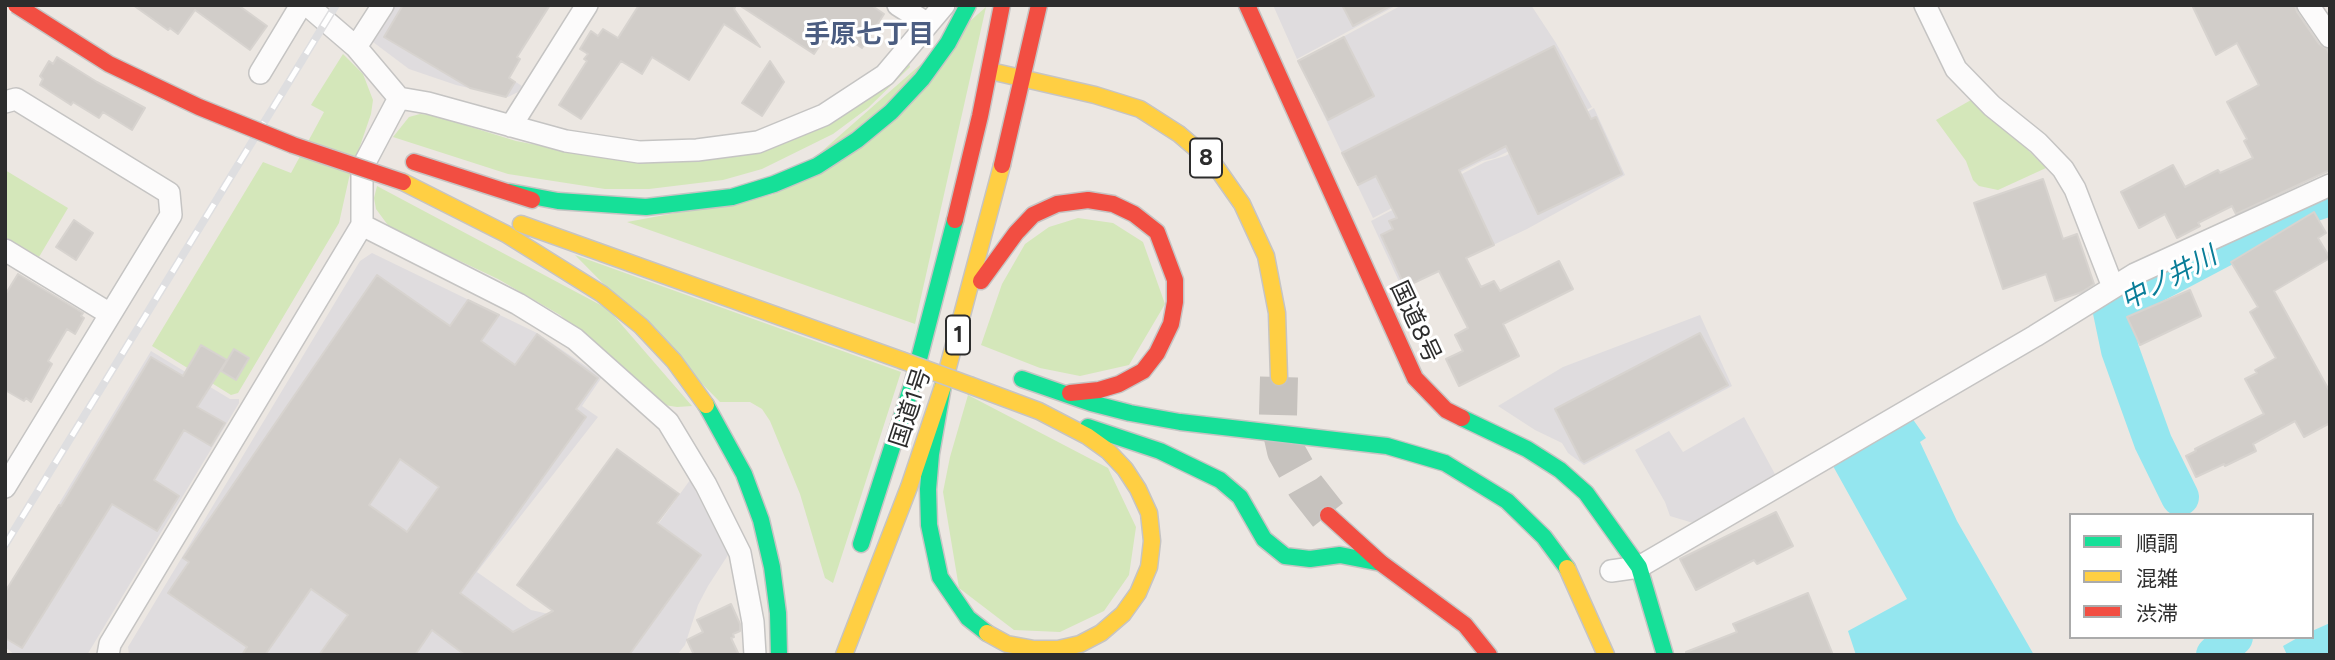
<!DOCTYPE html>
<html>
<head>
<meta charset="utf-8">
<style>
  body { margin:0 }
  #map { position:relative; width:2335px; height:660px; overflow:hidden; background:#ece7e2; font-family:Figtree,"Noto Sans JP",sans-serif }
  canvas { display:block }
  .frame { position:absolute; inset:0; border:7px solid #2d2d2d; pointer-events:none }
  .legend { position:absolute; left:2069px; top:513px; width:245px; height:126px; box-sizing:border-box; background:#fff; border:2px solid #ababab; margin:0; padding:9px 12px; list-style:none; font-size:21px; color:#2d2d2d }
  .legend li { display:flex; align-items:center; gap:14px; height:35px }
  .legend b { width:35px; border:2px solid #ababab }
</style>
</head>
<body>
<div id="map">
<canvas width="2335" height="660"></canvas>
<div class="frame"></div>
<ul class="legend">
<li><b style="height:9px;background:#16e098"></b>順調</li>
<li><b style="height:9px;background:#ffcf43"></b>混雑</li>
<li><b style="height:9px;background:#f24e42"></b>渋滞</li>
</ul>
</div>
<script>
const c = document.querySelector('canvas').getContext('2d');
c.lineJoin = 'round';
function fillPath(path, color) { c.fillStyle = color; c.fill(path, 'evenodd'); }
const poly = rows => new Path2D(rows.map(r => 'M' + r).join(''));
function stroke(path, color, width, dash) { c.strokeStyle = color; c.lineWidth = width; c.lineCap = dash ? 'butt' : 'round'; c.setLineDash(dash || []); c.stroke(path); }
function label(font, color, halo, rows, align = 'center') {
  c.font = font + ' Figtree,"Noto Sans JP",sans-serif'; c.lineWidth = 6; c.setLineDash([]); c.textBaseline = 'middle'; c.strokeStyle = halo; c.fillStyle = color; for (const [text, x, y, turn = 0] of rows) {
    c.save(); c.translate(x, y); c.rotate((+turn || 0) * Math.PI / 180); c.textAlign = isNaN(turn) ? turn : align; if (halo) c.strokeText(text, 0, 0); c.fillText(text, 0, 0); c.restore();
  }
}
const industrial = poly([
  [396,5,496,5,468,51,522,86,518,92,508,97,456,85,409,69,373,42],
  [1273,5,1397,5,1297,59],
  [1402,5,1531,5,1556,43,1592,107,1541,135,1495,158,1482,161,1373,218,1298,61],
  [1594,108,1625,175,1527,229,1402,288,1371,221,1485,162,1505,156],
  [372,253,537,333,602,377,582,406,598,417,477,572,531,610,553,615,579,634,690,480,728,555,708,586,698,605,685,645,677,655,129,655,128,647,360,261],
  [1700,315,1732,386,1584,465,1568,453,1562,443,1535,430,1498,406,1563,367],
  [151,351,230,399,239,399,239,403,87,655,15,655,5,647,5,593],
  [1744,417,1776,476,1693,523,1670,516,1665,502,1635,450,1669,431,1683,452]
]);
const green = poly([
  [986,7,915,324,627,222,772,195],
  [343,54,363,74,373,100,371,114,349,178,339,223,238,393,231,395,152,346,263,162,291,173,324,112,311,105],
  [909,63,910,67,868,108,833,134,762,169,723,180,649,189,605,189,508,174,393,137,409,117,420,114,432,115,516,141,569,151,748,152,789,141,824,124],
  [1971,100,2018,140,2046,168,1998,190,1979,186,1973,180,1966,161,1936,120],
  [5,170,68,208,39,257,5,237],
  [377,186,608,309,692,406,677,407,664,405,560,315,498,279,390,228,376,209,374,198],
  [1078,218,1113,223,1143,242,1165,304,1129,365,1080,376,1040,368,981,345,1002,284,1025,244,1049,227],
  [575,255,901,372,833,583,825,578,800,494,770,421,762,409,750,402,720,402],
  [968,395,1108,468,1136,527,1129,575,1104,611,1060,632,1014,630,959,588,943,492,950,457]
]);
const water = poly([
  [1912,418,1926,438,1920,442,1957,521,2034,655,1856,655,1848,631,1907,599,1833,466],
  [2330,623,2330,655,2287,655,2283,646,2299,637,2312,637,2312,631]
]);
const river = poly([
  [2180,497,2153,442,2120,350,2111,307,2257,230,2312,203,2330,197],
  [2215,655,2234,637]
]);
const building = poly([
  [133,5,238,5,267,26,250,50,195,10,178,34,170,28,168,30,133,5],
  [403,5,550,5,517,57,520,59,509,78,515,82,506,97,470,88,384,37,403,5],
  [639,5,736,5,734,9,760,47,724,24,689,80,652,57,642,74,621,61,581,119,559,105,587,61,584,59,588,54,580,49,591,31,598,36,603,29,618,38,639,5],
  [739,5,871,5,884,14,862,48,831,28,814,54,739,5],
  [1342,5,1392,5,1353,26,1342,5],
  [2192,5,2295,5,2297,12,2319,44,2327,49,2330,57,2330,170,2236,214,2232,206,2198,223,2200,226,2177,238,2165,214,2139,228,2121,192,2173,165,2185,187,2218,170,2220,173,2253,158,2244,141,2247,139,2227,102,2259,85,2237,43,2216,55,2192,5],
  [1344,37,1374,96,1328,120,1298,61,1344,37],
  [1554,46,1591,119,1596,117,1622,174,1538,214,1506,146,1459,170,1494,245,1466,258,1481,287,1494,281,1500,291,1559,261,1573,289,1503,324,1519,356,1459,386,1446,359,1463,351,1455,335,1468,328,1439,271,1405,287,1381,235,1393,229,1389,221,1397,218,1376,176,1358,185,1342,153,1554,46],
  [57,57,97,82,145,108,132,130,103,112,99,118,73,102,71,105,40,85,43,79,40,76,49,61,53,64,57,57],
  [770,61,784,82,762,116,742,103,770,61],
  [2043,179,2063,239,2077,234,2094,284,2082,292,2055,301,2046,274,2003,289,1974,203,2043,179],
  [2314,212,2326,233,2318,238,2330,258,2274,291,2330,392,2330,423,2304,437,2295,421,2253,444,2256,451,2225,466,2224,464,2196,477,2186,456,2196,451,2195,449,2264,414,2245,379,2257,373,2255,370,2276,358,2250,312,2258,307,2231,262,2314,212],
  [74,220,93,233,76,260,56,247,74,220],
  [18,274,83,313,81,316,84,318,75,334,67,329,48,361,52,364,31,402,26,398,24,401,5,390,5,295,18,274],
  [377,275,450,326,468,300,499,315,481,341,515,365,537,334,598,378,576,409,586,417,460,593,513,632,553,611,517,585,617,449,679,494,657,523,701,555,629,655,465,655,432,630,415,655,319,655,348,615,311,589,265,655,242,655,247,647,168,593,189,562,183,558,377,275],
  [400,459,439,487,407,532,369,505,400,459],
  [2190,290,2201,316,2140,345,2127,317,2190,290],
  [1700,333,1728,385,1584,462,1581,460,1555,409,1700,333],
  [201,345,227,360,197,407,225,423,211,446,184,430,154,480,179,496,157,531,112,504,22,648,5,638,5,592,59,505,61,506,151,357,183,376,201,345],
  [234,349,249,358,236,380,221,371,234,349],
  [1776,512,1793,546,1757,564,1754,560,1696,590,1680,559,1776,512],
  [1808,593,1833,655,1686,655,1686,652,1737,632,1733,624,1808,593],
  [731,604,740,624,740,631,733,634,734,637,731,638,739,655,694,655,687,640,703,632,697,620,731,604]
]);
const highwayTunnel = poly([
  [1279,377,1278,415,1286,451,1306,487,1328,515]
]);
const street = poly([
  [307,5,356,47,399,98,428,103,566,141,639,152,697,150,758,142,824,115,885,75,944,5],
  [898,5,928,24],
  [1925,5,1956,69,1992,106,2038,143,2063,169,2075,189,2113,287],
  [2308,5,2330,37],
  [356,47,383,5],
  [260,73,301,5],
  [5,102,16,99,169,193,171,215,5,487],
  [511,126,587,5],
  [362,225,518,304,575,339,668,422,706,485,740,553,753,622,755,655],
  [5,250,110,314],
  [1611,571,1639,567,2035,336,2135,274,2330,185],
  [108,655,110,644,362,225,362,168,399,98]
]);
const fast = poly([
  [510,192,558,201,646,207,732,197,774,184,817,166,857,140,891,112,922,79,948,43,968,5],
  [1022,379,1091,403,1130,413,1180,422,1387,446,1445,463,1507,501,1544,537,1567,568],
  [943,386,931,454,928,489,929,525,940,577,968,618,987,633],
  [706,405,744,474,761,520,772,567,778,613,779,655],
  [1462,418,1527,449,1560,470,1586,493,1639,567,1665,655],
  [1088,427,1160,451,1220,480,1240,497,1264,539,1285,556,1310,559,1340,555,1381,563],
  [861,544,913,382,955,220]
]);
const slow = poly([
  [999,73,1095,95,1140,109,1179,134,1214,164,1242,204,1266,256,1277,313,1279,377],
  [403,182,506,234,602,294,641,326,674,361,706,405],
  [521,224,901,360],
  [972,386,1039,411,1087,436,1108,451,1125,469,1138,489,1149,513,1152,541,1149,567,1138,593,1123,614,1101,633,1080,644,1058,649,1034,649,1007,644,987,633],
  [1567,568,1606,655],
  [844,655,909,487,943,386,1002,165]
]);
const jam = poly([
  [1247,5,1415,378,1446,410,1462,418],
  [414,162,532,200],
  [1002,165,1039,5],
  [955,220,980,116,1002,5],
  [981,281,1016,233,1033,215,1057,204,1088,200,1113,204,1134,214,1157,232,1175,280,1175,302,1171,324,1157,353,1143,371,1119,384,1099,390,1070,393],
  [1328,515,1381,563,1465,625,1489,655]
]);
const rail = poly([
  [5,545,336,5]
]);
const slowBridge = poly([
  [901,360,972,386]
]);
const jamBridge = poly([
  [16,5,109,64,199,107,293,145,403,182]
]);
const shields = [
  [1206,158,32],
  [958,335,24]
];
const shieldNames = [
  ["8",1206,158],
  ["1",958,335]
];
const streetNames = [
  ["国道8号",1415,322,65],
  ["国道1号",911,408,-72]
];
const neighbourhoodNames = [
  ["手原七丁目",869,35]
];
const waterNames = [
  ["中ノ井川",2169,279,-28]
];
fillPath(industrial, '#dfdcde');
fillPath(green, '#d4e7ba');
fillPath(water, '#94e6ef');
stroke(river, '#94e6ef', 38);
fillPath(building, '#d1cdc9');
stroke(building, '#d7d3cf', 2);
stroke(highwayTunnel, '#c6c2be', 38, [38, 19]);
stroke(street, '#c5c4c3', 24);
stroke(fast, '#c6c4c3', 19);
stroke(slow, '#c6c4c3', 19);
stroke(jam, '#c6c4c3', 19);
stroke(street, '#fcfbfb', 21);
stroke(fast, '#16e098', 16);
stroke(slow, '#ffcf43', 16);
stroke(jam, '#f24e42', 16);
stroke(rail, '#dedee0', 8);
stroke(rail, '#fff', 5, [16]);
stroke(slowBridge, '#c6c4c3', 19, []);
stroke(jamBridge, '#c6c4c3', 19, []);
stroke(slowBridge, '#ffcf43', 16);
stroke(jamBridge, '#f24e42', 16);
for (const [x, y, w] of shields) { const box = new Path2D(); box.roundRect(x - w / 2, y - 19.5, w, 39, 5); c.fillStyle = '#fff'; c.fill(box); stroke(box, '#2d2d2d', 2); }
label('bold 23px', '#2d2d2d', null, shieldNames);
label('24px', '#2d2d2d', '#fff', streetNames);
label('bold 26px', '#4b5d81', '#fff', neighbourhoodNames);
label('italic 26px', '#097d98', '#fff', waterNames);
</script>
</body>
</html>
